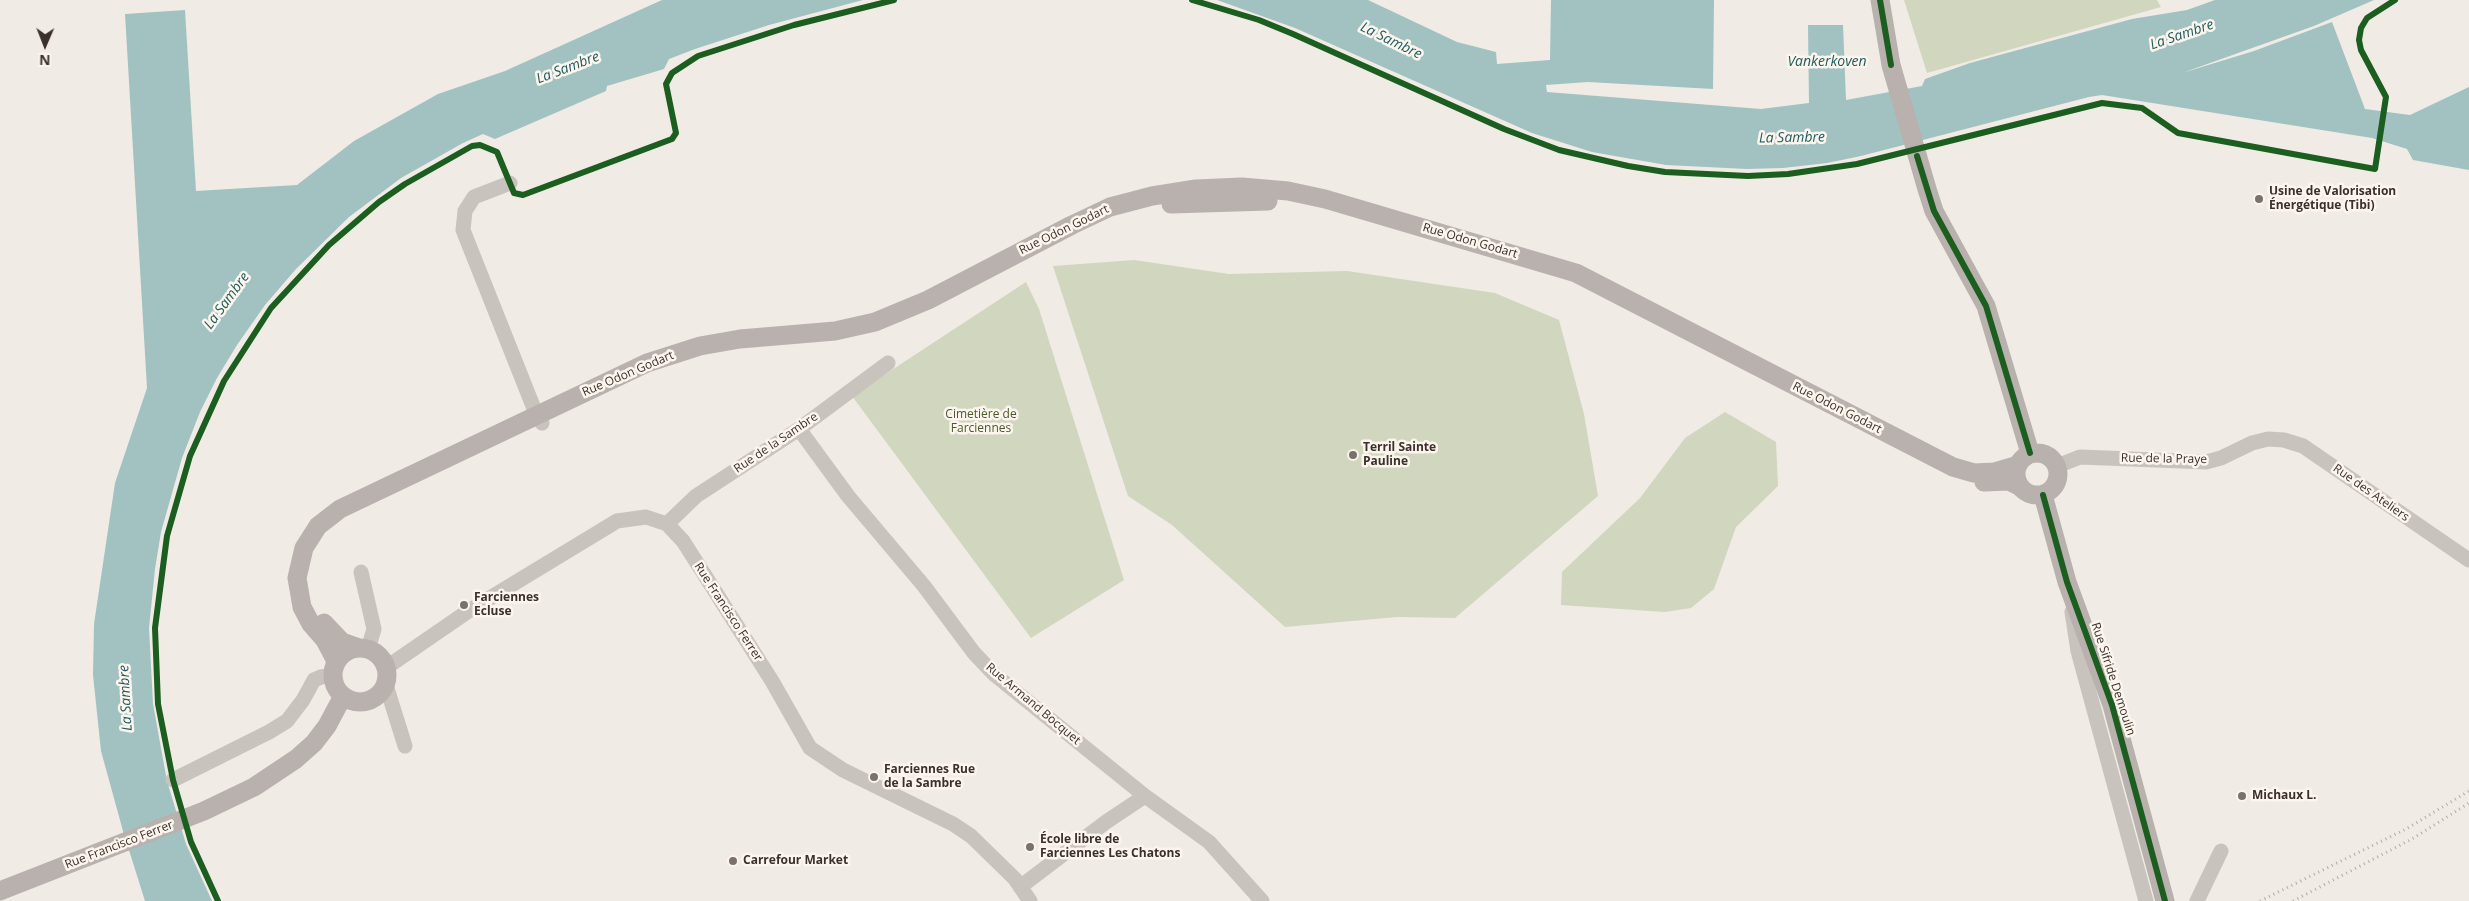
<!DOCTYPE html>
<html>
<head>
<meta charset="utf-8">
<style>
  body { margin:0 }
  #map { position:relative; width:2469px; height:901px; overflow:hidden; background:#f0ebe5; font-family:"Open Sans",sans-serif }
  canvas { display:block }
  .north { position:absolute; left:20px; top:20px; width:50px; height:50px; -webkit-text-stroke:4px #fbf5ee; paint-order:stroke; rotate:181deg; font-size:14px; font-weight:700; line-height:20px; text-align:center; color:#3b302b }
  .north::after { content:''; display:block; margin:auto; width:18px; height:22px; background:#3b302b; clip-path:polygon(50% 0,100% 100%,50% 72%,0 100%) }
</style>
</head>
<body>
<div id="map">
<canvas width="2469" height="901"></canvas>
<div class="north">N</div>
</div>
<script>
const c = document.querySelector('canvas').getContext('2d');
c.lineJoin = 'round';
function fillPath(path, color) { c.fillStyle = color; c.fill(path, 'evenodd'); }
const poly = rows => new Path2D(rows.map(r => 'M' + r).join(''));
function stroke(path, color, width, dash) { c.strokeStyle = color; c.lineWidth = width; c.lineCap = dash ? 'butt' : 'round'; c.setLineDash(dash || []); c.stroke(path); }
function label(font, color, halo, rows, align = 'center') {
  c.font = font + ' "Open Sans",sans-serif'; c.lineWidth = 5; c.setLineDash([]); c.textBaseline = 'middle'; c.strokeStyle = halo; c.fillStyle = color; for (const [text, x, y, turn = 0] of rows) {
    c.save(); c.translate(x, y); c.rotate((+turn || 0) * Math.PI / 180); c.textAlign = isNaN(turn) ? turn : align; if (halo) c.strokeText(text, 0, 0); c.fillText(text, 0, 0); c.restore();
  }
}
const green = poly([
  [1904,0,2157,0,2161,7,1927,73],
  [1134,260,1229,274,1347,271,1495,293,1559,320,1584,414,1598,496,1455,618,1397,617,1285,627,1172,525,1128,496,1053,266],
  [1026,282,1039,309,1124,580,1031,638,852,396],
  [1725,412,1776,442,1778,486,1736,527,1714,589,1691,608,1665,612,1561,605,1562,572,1640,498,1685,438]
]);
const water = poly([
  [662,0,863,0,769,25,695,49,669,59,664,69,607,86,606,91,495,139,483,134,463,143,401,178,349,217,296,269,265,305,237,345,217,378,200,412,182,458,161,532,155,569,149,628,153,704,167,781,186,844,212,901,145,901,123,831,101,751,93,675,94,624,115,483,147,388,125,14,185,10,196,191,297,185,354,141,438,94,505,71],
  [1217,0,1368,0,1457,42,1496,52,1497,64,1550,60,1551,0,1714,0,1713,89,1588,82,1546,85,1547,92,1761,109,1809,103,1808,25,1843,25,1846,100,1922,86,1925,79,1970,63,2132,19,2187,10,2215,0,2374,0,2314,26,2182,73,2254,51,2332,22,2365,109,2410,115,2469,87,2469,170,2413,160,2407,149,2372,138,2102,95,2089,97,1861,156,1827,163,1783,168,1747,169,1666,165,1592,152,1532,133,1295,28]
]);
const minor = poly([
  [510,183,474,197,465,211,463,230,533,406,542,423],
  [799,429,848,496,924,586,974,653,995,675,1145,796,1209,842,1262,901],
  [2057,466,2080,457,2206,462,2221,458,2252,443,2268,439,2284,440,2303,446,2469,560],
  [667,524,696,496,799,429,888,363],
  [361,572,374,629,368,649],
  [2072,612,2078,651,2146,901],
  [387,667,467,612,617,521,646,517,667,524,683,541,772,681,810,748,843,770,953,824,971,836,1015,879,1030,901],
  [386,685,405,746],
  [173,780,269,732,287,721,303,700,314,680,321,677,333,675],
  [1020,887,1106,822,1145,796],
  [2197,901,2221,851]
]);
const major = poly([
  [1880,0,1891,65,1927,189,1934,211,1986,306,2030,453],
  [1171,204,1268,201],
  '2016 474a21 21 0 1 1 42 0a21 21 0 1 1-42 0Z',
  [1984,482,2009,481,2019,486],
  [2043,495,2067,582,2112,705,2165,901],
  [324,623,342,642,356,647],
  '333 675a27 27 0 1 1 54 0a27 27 0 1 1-54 0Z',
  [336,661,325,640,311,624,302,607,297,578,304,548,318,526,340,509,647,363,700,346,740,339,835,331,875,322,928,300,1072,225,1110,207,1152,196,1196,189,1242,187,1288,191,1325,199,1576,273,1953,467,1974,473,1994,472,2018,465],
  [0,891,204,811,254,787,296,759,314,743,327,726,343,696]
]);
const rail = poly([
  [2260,901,2406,829,2469,791],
  [2293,901,2412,839,2469,803]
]);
const cycleway = poly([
  [1192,0,1259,20,1293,34,1504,129,1559,150,1628,166,1665,172,1748,176,1788,174,1857,164,2102,103,2142,108,2178,133,2375,169,2386,97,2361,50,2359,40,2361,28,2367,18,2395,0],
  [1880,0,1891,65],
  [1917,156,1934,211,1986,306,2030,453],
  [2043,495,2067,582,2112,705,2165,901],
  [218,901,191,842,173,780,158,704,155,628,167,536,190,456,224,381,271,308,329,245,379,202,405,184,472,146,480,145,497,152,514,193,523,195,672,139,676,133,666,84,672,73,698,56,794,25,894,0]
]);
const markers = [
  [2259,199,5,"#7a716c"],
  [1353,455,5,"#7a716c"],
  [464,605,5,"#7a716c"],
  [874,777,5,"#7a716c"],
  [2242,796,5,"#7a716c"],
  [1030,847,5,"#7a716c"],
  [733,861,5,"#7a716c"]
];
const poiNames = [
  ["Usine de Valorisation",2269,192],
  ["Énergétique (Tibi)",2269,206],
  ["Terril Sainte",1363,448],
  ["Pauline",1363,462],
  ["Farciennes",474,598],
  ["Ecluse",474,612],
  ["Farciennes Rue",884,770],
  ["de la Sambre",884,784],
  ["Michaux L.",2252,796],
  ["École libre de",1040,840],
  ["Farciennes Les Chatons",1040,854],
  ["Carrefour Market",743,861]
];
const streetNames = [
  ["Rue Odon Godart",1064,230,-26],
  ["Rue Odon Godart",1470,241,16],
  ["Rue Odon Godart",628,374,-23],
  ["Rue Odon Godart",1837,408,27],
  ["Rue de la Sambre",776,443,-34],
  ["Rue de la Praye",2164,459,1],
  ["Rue des Ateliers",2371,493,35],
  ["Rue Francisco Ferrer",728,612,57],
  ["Rue Sifride Demoulin",2113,679,72],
  ["Rue Armand Bocquet",1033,704,40],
  ["Rue Francisco Ferrer",119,845,-21]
];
const parkNames = [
  ["Cimetière de",981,415],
  ["Farciennes",981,429]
];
const waterNames = [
  ["La Sambre",2182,35,-19],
  ["La Sambre",1391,41,26],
  ["Vankerkoven",1827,62],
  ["La Sambre",568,68,-21],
  ["La Sambre",1792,138,-1],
  ["La Sambre",227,301,-54],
  ["La Sambre",126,698,-93]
];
fillPath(green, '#d1d6bf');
fillPath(water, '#a1c2c1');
stroke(minor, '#c9c3be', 15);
stroke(major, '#b8b1ad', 19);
stroke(rail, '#b1aca8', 3, [1, 4]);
stroke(cycleway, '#1b5e20', 6);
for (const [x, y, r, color] of markers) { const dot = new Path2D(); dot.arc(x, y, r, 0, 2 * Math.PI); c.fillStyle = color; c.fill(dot); stroke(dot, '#fbf5ee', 2); }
label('bold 12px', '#3b302b', '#fbf5ee', poiNames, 'left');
label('12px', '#3b302b', '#fbf5ee', streetNames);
label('12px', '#4a5a2e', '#fbf5ee', parkNames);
label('italic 14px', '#1f5a5e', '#fbf5ee', waterNames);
</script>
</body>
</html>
